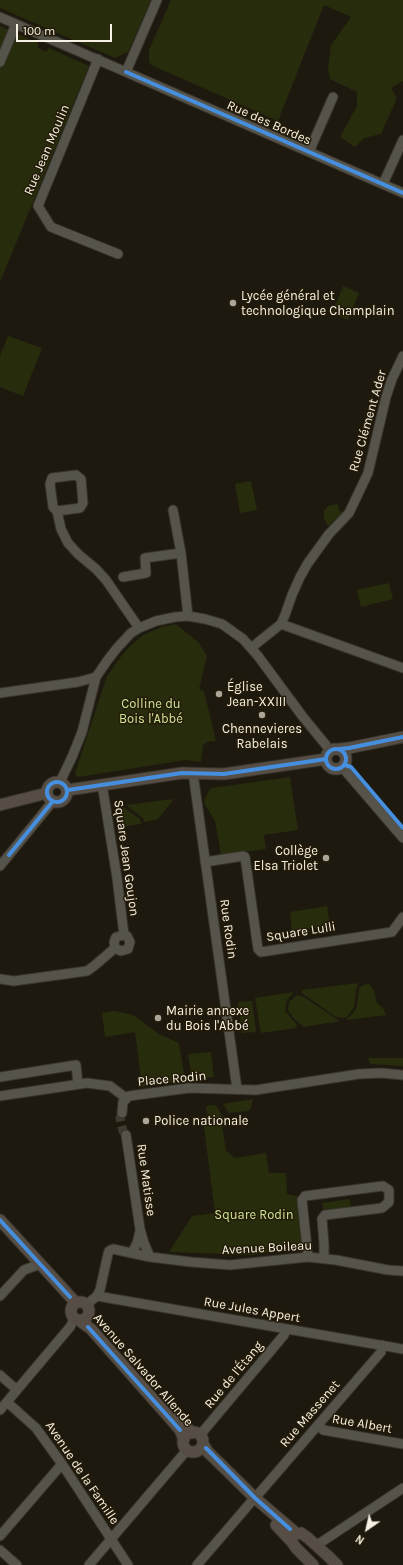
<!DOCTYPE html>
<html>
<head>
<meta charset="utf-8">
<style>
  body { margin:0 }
  #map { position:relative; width:403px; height:1565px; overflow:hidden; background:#1e190e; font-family:Karla,sans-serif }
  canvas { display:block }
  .north { position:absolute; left:347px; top:1509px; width:40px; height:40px; -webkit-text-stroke:3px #241c08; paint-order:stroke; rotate:214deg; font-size:11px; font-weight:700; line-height:16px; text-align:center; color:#f7f1e5 }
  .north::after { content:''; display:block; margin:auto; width:14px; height:18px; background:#f7f1e5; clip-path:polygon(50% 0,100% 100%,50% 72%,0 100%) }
  .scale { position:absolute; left:16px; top:24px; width:96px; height:18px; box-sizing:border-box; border:2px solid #f7f1e5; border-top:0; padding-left:5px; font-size:12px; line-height:14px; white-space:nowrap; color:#f7f1e5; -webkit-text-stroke:3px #241c08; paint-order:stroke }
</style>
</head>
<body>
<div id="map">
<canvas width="403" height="1565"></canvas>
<div class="north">N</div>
<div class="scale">100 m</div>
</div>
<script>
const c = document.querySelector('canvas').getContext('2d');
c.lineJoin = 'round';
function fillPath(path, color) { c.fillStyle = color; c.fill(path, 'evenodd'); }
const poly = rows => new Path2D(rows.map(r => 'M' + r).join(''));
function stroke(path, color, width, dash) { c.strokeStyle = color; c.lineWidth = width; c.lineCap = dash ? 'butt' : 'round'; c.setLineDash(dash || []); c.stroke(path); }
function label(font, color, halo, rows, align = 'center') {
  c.font = font + ' Karla,sans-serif'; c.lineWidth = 3; c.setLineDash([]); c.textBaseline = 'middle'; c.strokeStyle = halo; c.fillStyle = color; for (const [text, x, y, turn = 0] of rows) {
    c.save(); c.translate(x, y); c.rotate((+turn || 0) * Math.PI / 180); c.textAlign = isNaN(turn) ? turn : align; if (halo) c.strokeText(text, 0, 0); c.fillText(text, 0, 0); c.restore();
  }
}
const green = poly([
  [0,0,151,0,128,52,115,58,0,8],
  [171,0,403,0,403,81,391,88,397,98,381,134,364,138,355,147,340,137,357,106,357,92,330,79,328,70,331,45,351,17,324,5,278,121,151,65,149,61,149,50],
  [0,26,38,43,38,48,46,52,49,48,89,66,0,282],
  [343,286,359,293,348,320,332,313],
  [8,336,42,348,23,396,0,387,0,356],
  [251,481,257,510,240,513,235,484],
  [338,504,339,510,343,513,328,526,324,519,324,511,328,506],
  [389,583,393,599,361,607,357,590],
  [176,624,199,643,207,656,199,689,204,691,216,741,207,742,203,745,201,762,185,760,79,777,76,776,75,773,107,676,125,651,143,635,162,627],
  [290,777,298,830,264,835,266,849,221,855,215,821,204,803,205,798,210,789,212,788],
  [174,799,158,819,144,822,143,818,126,805],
  [123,807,140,819,141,824,120,827,118,813,123,811],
  [327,906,330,925,292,931,290,912],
  [359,983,356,990,354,1007,347,1017,343,1018,336,1017,302,993,302,990],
  [369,984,374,990,377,1003,383,1008,386,1015,346,1020,354,1012,357,1006,359,988,363,985],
  [294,992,287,1000,285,1011,297,1025,296,1028,261,1033,255,998],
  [297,995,304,997,338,1020,338,1022,327,1023,304,1027,295,1020,288,1010,289,1002],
  [252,1001,256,1032,242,1033,238,1002],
  [115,1011,133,1015,159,1034,179,1043,185,1080,142,1087,135,1032,105,1037,102,1013],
  [211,1052,214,1077,192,1079,188,1054],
  [368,1058,403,1058,403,1066,370,1064],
  [253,1099,251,1108,248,1111,229,1113,223,1104],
  [216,1105,226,1123,222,1125,226,1151,235,1158,266,1153,269,1173,286,1173,287,1194,297,1196,303,1248,250,1255,169,1252,192,1216,215,1213,203,1120,208,1118,206,1106],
  [350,1199,351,1209,324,1213,322,1203]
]);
const minorTunnel = poly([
  [122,1113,120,1118,123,1131,126,1135]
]);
const minor = poly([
  [0,17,403,193],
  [98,59,38,206,51,227,118,254],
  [0,62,16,24],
  [126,72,157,0],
  [309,152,333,97],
  [383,184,403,140],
  [57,511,80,508,83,503,81,479,76,475,52,478,50,484,53,507,57,511,61,529,68,543,78,554,96,569,106,580,139,628],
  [181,553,188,616],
  [123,577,146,573,145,558,181,553,173,510],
  [281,624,403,668],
  [251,648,281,624,285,615,292,595,300,577,308,563,329,534,349,513,368,473,386,397,392,379,403,356],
  [0,693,78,682,96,677],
  [342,767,403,838],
  [193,773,237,1089],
  [60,782,72,757,82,732,96,677,107,661,117,648,131,633,139,628,156,621,175,617,188,616,205,619,222,624,243,639,258,656,303,717,330,750],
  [102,784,117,878,124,935,127,936,130,942,128,949,121,951,115,948,114,942,116,937,124,935],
  [205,862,243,856,245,857,258,949,261,952,392,932,403,917],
  [0,866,53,801],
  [0,979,14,981,87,971,94,966,115,948],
  [0,1077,76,1065,78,1084],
  [0,1096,87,1083,110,1086,126,1098],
  [122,1113,123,1102,129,1096,189,1088,256,1090,359,1074,381,1073,403,1075],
  [126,1135,140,1229,144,1243,150,1257],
  [132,1253,137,1243,140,1231],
  [308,1257,302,1200,305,1196,383,1186,389,1190,389,1202,382,1208,325,1215,322,1219,324,1244,324,1259],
  [0,1296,24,1270,35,1266],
  [97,1296,403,1349],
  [86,1305,97,1296,100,1290,108,1254,109,1251,113,1249,150,1257,191,1262,230,1265,308,1257,336,1260,388,1270,403,1271],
  [0,1375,17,1390],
  [7,1402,36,1428,62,1464,128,1565],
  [0,1410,70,1327,74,1319],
  [319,1424,323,1430,403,1444],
  [200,1435,284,1335,286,1330],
  [255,1498,381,1352,382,1345],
  [0,1536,62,1464],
  [317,1545,403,1488],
  [0,1550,17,1565],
  [89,1565,187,1450],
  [197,1565,251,1502]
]);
const major = poly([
  '326 759a10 10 0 1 1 20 0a10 10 0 1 1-20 0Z',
  [340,749,349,748,403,737],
  '47 792a10 10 0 1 1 20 0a10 10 0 1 1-20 0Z',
  [68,790,182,773,224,774,326,759],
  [0,805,47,793],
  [0,1220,76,1303],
  '71 1311a9 9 0 1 1 18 0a9 9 0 1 1-18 0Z',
  [80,1321,91,1329,175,1424,180,1430,184,1439],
  [178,1418,192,1433],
  '183 1442a10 10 0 1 1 20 0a10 10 0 1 1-20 0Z',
  [203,1444,208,1452,255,1498,297,1534,301,1533,308,1538,328,1556,337,1565],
  [276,1525,292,1542,296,1548,313,1565]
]);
const cycleway = poly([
  [126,72,403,193],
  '326 759a10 10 0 1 1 20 0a10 10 0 1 1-20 0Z',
  [340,749,349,748,403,737],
  [345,765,351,767,403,828],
  '47 792a10 10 0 1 1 20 0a10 10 0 1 1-20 0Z',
  [68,790,182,773,224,774,326,759],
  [9,855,53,801],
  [0,1220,70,1297],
  [88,1327,180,1430],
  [206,1448,255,1498,290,1529]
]);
const markers = [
  [233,303,4,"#aba59a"],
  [219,694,4,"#aba59a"],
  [262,715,4,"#aba59a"],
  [326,858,4,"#aba59a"],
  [158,1018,4,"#aba59a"],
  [146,1121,4,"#aba59a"]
];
const streetNames = [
  ["Rue des Bordes",269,123,24],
  ["Rue Jean Moulin",47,150,-67],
  ["Rue Clément Ader",368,421,-74],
  ["Square Jean Goujon",126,858,82],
  ["Rue Rodin",228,929,82],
  ["Square Lulli",301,932,-9],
  ["Place Rodin",172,1079,-5],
  ["Rue Matisse",146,1180,82],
  ["Avenue Boileau",267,1248,-3],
  ["Rue Jules Appert",252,1310,10],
  ["Avenue Salvador Allende",143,1370,49],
  ["Rue de l'Étang",234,1375,-50],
  ["Rue Massenet",310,1414,-49],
  ["Rue Albert",362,1424,10],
  ["Avenue de la Famille",82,1473,56]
];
const poiNames = [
  ["Lycée général et",241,296],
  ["technologique Champlain",241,311],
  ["Église",227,687],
  ["Jean-XXIII",227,702],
  ["Chennevieres",262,729,"center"],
  ["Rabelais",262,744,"center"],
  ["Collège",318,851,"right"],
  ["Elsa Triolet",318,866,"right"],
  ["Mairie annexe",166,1011],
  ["du Bois l'Abbé",166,1026],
  ["Police nationale",154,1121]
];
const parkNames = [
  ["Colline du",151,704],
  ["Bois l'Abbé",151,719],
  ["Square Rodin",254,1215]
];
fillPath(green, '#272c0d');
stroke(minorTunnel, '#3f392e', 9, [9, 4.5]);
stroke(minor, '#37332b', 11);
stroke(major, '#37332b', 13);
stroke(minor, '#56534a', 9);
stroke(major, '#564e45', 11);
stroke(cycleway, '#468fdf', 4);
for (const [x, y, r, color] of markers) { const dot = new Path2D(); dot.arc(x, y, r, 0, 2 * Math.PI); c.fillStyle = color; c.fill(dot); stroke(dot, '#241c08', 1.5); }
label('13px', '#f7f1e5', '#241c08', streetNames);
label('13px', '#f7f1e5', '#241c08', poiNames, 'left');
label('13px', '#cfe496', '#241c08', parkNames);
</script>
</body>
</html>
